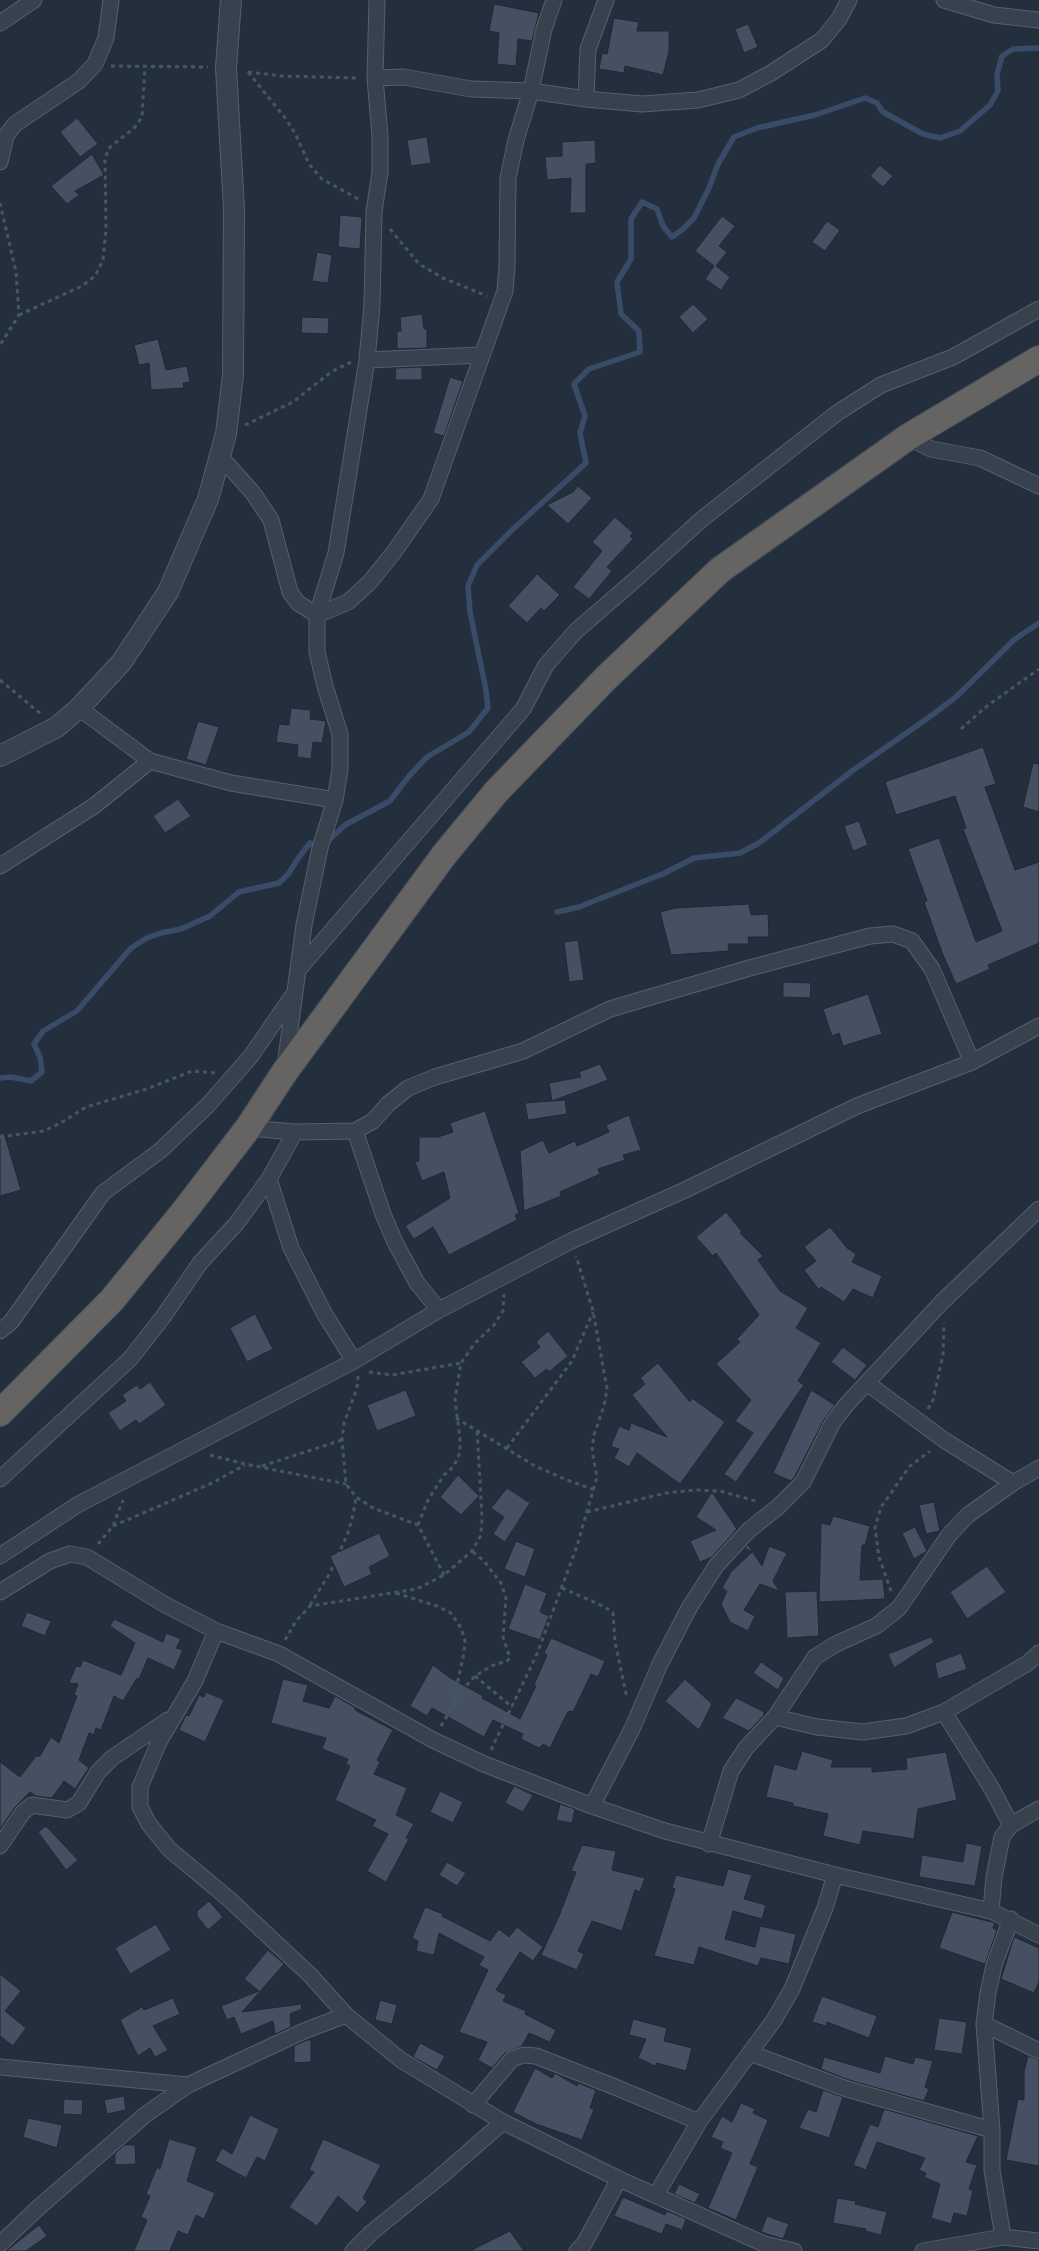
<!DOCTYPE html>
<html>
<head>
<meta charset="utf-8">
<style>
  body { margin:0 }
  canvas { display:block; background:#242f3e }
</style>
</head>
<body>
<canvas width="1039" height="2251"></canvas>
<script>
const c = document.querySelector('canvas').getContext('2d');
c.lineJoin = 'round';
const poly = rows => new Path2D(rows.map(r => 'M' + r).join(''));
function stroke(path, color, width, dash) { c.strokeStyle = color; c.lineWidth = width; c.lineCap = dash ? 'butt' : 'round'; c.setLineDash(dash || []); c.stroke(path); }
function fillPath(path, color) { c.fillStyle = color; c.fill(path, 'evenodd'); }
const stream = poly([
  [327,842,345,825,390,801,409,776,427,757,469,732,488,708,486,690,470,612,468,586,477,565,512,530,586,463,580,433,585,416,574,384,589,369,640,352,639,331,621,314,617,282,631,259,631,219,642,202,657,209,663,226,672,237,683,229,694,218,709,188,718,164,734,137,757,128,815,115,865,98,877,103,883,112,923,134,940,138,960,131,990,105,998,91,997,75,1002,56,1013,49,1039,48],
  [557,912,579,907,665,873,694,858,740,853,759,843,852,771,935,713,957,696,1015,639,1039,623],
  [0,1078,11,1077,31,1081,42,1072,40,1057,34,1044,43,1031,77,1011,131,948,147,938,161,933,181,929,210,916,239,892,279,883,289,873,299,857,310,843,320,848]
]);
const building = poly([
  [494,4,539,13,532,41,518,39,516,66,497,64,499,33,489,31,494,4],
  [614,18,639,22,637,31,669,31,669,52,663,75,625,66,624,73,599,69,602,53,607,54,614,18],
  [748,24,758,47,744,53,735,29,748,24],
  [77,118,98,144,80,157,60,132,77,118],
  [427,137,431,163,411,166,407,140,427,137],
  [595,140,596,163,586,164,586,213,570,213,571,178,547,180,545,157,562,156,562,142,595,140],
  [92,154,104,175,75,191,79,195,67,204,51,186,92,154],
  [880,165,893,176,883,187,870,176,880,165],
  [340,215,362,217,360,249,338,247,340,215],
  [722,216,735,226,719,246,727,252,716,266,730,277,721,290,705,279,714,266,695,251,722,216],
  [827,221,840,230,825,251,812,242,827,221],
  [317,252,332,255,328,283,312,281,317,252],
  [693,304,708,319,693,333,679,317,693,304],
  [422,314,424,329,427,329,427,348,397,349,397,331,401,331,400,317,422,314],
  [302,317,329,318,328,334,301,333,302,317],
  [158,339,166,370,187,366,190,382,183,383,184,388,151,390,149,363,139,365,134,345,158,339],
  [422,367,422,380,395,380,396,368,422,367],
  [450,377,463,381,444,436,433,433,450,377],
  [578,486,592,498,568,524,547,505,573,492,578,486],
  [615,517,633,533,630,536,633,539,607,567,612,571,589,599,573,587,602,551,592,542,615,517],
  [537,574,560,595,544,611,541,608,527,623,508,606,537,574],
  [291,708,311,710,310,719,326,721,322,743,313,742,311,759,297,757,298,745,276,742,279,724,289,725,291,708],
  [198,721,219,727,206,765,186,759,198,721],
  [983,747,996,784,985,787,1015,870,1039,862,1039,943,988,965,990,969,956,984,943,955,924,902,927,901,908,849,939,838,976,942,1002,931,963,829,966,828,955,796,896,815,885,782,983,747],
  [1033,763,1039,764,1039,812,1023,807,1033,763],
  [178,799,191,816,165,833,153,816,178,799],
  [859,821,868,845,853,851,844,826,859,821],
  [749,904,751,915,768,914,769,937,748,937,749,944,728,944,729,951,671,955,660,912,676,908,749,904],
  [578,940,584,980,569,982,564,942,578,940],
  [783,982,811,983,810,998,783,997,783,982],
  [868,994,882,1034,843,1046,839,1033,832,1036,823,1009,868,994],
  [600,1064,608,1080,552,1101,549,1083,581,1077,579,1072,600,1064],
  [565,1100,567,1114,528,1120,525,1103,565,1100],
  [485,1111,519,1213,515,1215,517,1220,449,1255,433,1227,414,1239,405,1226,450,1198,444,1172,422,1181,415,1162,419,1161,419,1137,438,1137,453,1132,450,1123,485,1111],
  [629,1115,641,1150,623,1155,625,1160,598,1169,600,1174,560,1192,561,1196,524,1211,520,1151,543,1140,549,1153,575,1141,577,1146,609,1132,606,1125,629,1115],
  [4,1133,21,1190,0,1196,0,1134,4,1133],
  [726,1212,742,1232,740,1233,763,1256,758,1260,780,1291,808,1308,796,1328,821,1343,798,1381,804,1385,736,1482,724,1474,753,1433,735,1421,751,1400,716,1364,740,1342,737,1339,759,1315,716,1253,713,1256,696,1237,726,1212],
  [830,1227,847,1248,856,1254,852,1262,882,1276,873,1298,853,1289,844,1302,821,1287,819,1290,804,1270,816,1261,804,1247,830,1227],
  [255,1314,273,1349,247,1362,230,1328,255,1314],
  [548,1331,568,1356,549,1372,547,1369,535,1378,521,1362,540,1347,536,1342,548,1331],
  [843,1347,867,1365,855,1380,831,1362,843,1347],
  [658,1363,690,1402,692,1398,725,1422,680,1484,637,1453,629,1467,614,1458,619,1449,611,1446,619,1426,629,1430,631,1423,667,1437,632,1395,645,1384,640,1378,658,1363],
  [150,1382,166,1405,139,1424,136,1420,120,1431,108,1413,126,1401,122,1395,137,1385,140,1389,150,1382],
  [406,1390,416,1416,377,1431,367,1405,406,1390],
  [811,1390,835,1405,825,1418,795,1476,791,1481,773,1473,811,1390],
  [458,1475,479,1496,461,1515,440,1497,458,1475],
  [507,1488,530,1503,505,1542,493,1534,504,1517,491,1508,507,1488],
  [712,1492,737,1529,712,1557,700,1562,690,1541,716,1530,696,1517,712,1492],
  [934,1502,940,1531,926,1534,919,1505,934,1502],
  [833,1516,870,1526,865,1545,862,1545,860,1580,883,1579,885,1599,819,1602,821,1523,830,1525,833,1516],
  [915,1527,927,1551,914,1559,902,1533,915,1527],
  [379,1533,390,1556,369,1567,372,1574,344,1587,330,1556,379,1533],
  [516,1541,535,1549,525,1577,504,1569,516,1541],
  [748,1545,762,1566,769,1546,787,1553,773,1581,779,1591,760,1584,744,1610,755,1616,748,1631,730,1622,721,1604,727,1591,722,1588,731,1572,752,1552,745,1548,748,1545],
  [987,1566,1006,1592,967,1619,950,1592,987,1566],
  [525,1584,547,1593,540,1612,549,1616,540,1640,508,1629,525,1584],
  [817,1591,819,1636,787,1638,785,1592,817,1591],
  [27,1612,51,1621,45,1636,21,1626,27,1612],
  [114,1619,163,1642,166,1633,181,1639,176,1648,183,1650,174,1670,148,1658,139,1679,137,1678,123,1701,114,1696,101,1730,96,1728,94,1735,89,1733,79,1760,89,1768,75,1789,64,1781,52,1798,36,1796,30,1792,15,1807,0,1829,0,1762,20,1777,36,1756,40,1756,51,1737,59,1743,77,1696,74,1695,78,1684,69,1683,76,1666,80,1667,83,1660,121,1675,135,1643,110,1626,114,1619],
  [931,1637,934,1642,894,1668,888,1654,931,1637],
  [551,1638,605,1661,598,1677,591,1674,573,1712,570,1711,567,1713,550,1748,543,1744,539,1748,521,1739,523,1734,493,1720,484,1737,432,1708,427,1716,410,1706,433,1665,449,1677,483,1696,482,1698,520,1719,536,1686,534,1685,547,1655,544,1653,551,1638],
  [961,1653,967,1669,938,1679,935,1663,961,1653],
  [761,1662,784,1678,778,1690,753,1673,761,1662],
  [283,1679,308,1685,303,1701,329,1708,335,1696,356,1708,355,1710,393,1730,377,1760,380,1762,374,1774,407,1788,396,1815,414,1824,406,1838,409,1839,386,1882,367,1871,388,1834,372,1826,376,1820,335,1800,350,1766,346,1764,348,1759,322,1749,326,1738,271,1723,283,1679],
  [685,1679,712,1704,699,1730,665,1701,685,1679],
  [206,1692,224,1700,205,1742,179,1730,186,1715,189,1716,199,1695,204,1697,206,1692],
  [736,1698,764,1712,764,1715,749,1731,722,1718,736,1698],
  [802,1751,833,1760,831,1767,872,1767,872,1772,907,1769,906,1758,946,1752,957,1800,918,1809,914,1839,863,1831,860,1845,823,1836,828,1814,793,1806,793,1803,766,1797,774,1764,796,1770,802,1751],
  [514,1786,533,1795,523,1812,505,1803,514,1786],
  [440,1791,463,1802,453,1823,430,1812,440,1791],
  [560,1804,575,1809,572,1823,556,1820,560,1804],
  [46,1826,78,1860,66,1870,38,1832,46,1826],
  [966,1843,982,1846,975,1886,919,1877,922,1855,963,1862,966,1843],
  [582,1845,616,1851,612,1870,645,1878,640,1892,635,1890,622,1931,592,1921,578,1951,584,1954,577,1970,541,1955,559,1916,576,1872,571,1871,582,1845],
  [447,1862,466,1873,457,1886,439,1875,447,1862],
  [728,1869,752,1875,744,1899,766,1905,762,1919,733,1911,725,1939,755,1947,760,1926,796,1934,789,1964,761,1958,758,1966,699,1947,694,1965,654,1956,675,1889,672,1888,676,1875,723,1886,728,1869],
  [209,1901,223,1917,208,1930,197,1916,197,1911,209,1901],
  [425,1907,443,1914,442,1916,490,1941,499,1929,509,1937,517,1927,543,1947,533,1961,520,1952,496,1990,506,1995,503,2001,526,2011,525,2014,556,2030,550,2042,529,2033,522,2046,505,2053,492,2068,478,2060,487,2042,459,2032,488,1970,479,1965,484,1957,439,1933,434,1955,416,1951,418,1941,412,1938,425,1907],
  [952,1912,995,1923,993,1928,997,1930,985,1964,939,1948,952,1912],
  [156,1924,171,1950,130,1974,115,1948,156,1924],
  [1014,1937,1039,1948,1039,1982,1034,1993,1001,1979,1014,1937],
  [268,1950,284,1964,242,2012,301,2004,302,2009,290,2014,291,2027,275,2034,273,2021,241,2034,234,2017,227,2020,221,2006,259,1991,244,1979,268,1950],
  [0,1974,21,1991,5,2011,26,2028,13,2046,0,2036,0,1974],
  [822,1996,877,2016,869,2038,827,2022,826,2026,812,2022,822,1996],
  [173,1998,180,2014,153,2026,168,2050,155,2057,150,2048,138,2056,120,2020,142,2007,144,2010,173,1998],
  [380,2000,397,2005,392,2024,375,2020,380,2000],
  [939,2018,967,2022,962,2054,934,2050,939,2018],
  [633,2019,667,2028,664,2041,692,2048,686,2071,657,2063,655,2066,638,2058,646,2039,629,2035,633,2019],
  [307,2040,311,2040,311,2062,294,2063,294,2046,307,2040],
  [420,2043,445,2056,437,2070,413,2057,420,2043],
  [885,2056,913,2064,915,2057,933,2061,925,2087,929,2089,924,2101,849,2080,821,2069,824,2057,880,2073,885,2056],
  [1028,2056,1039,2060,1039,2166,1006,2160,1018,2099,1024,2100,1024,2072,1028,2056],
  [535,2068,552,2078,555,2073,577,2086,578,2083,596,2090,590,2108,594,2109,582,2140,536,2124,513,2112,535,2068],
  [823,2090,843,2097,829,2138,799,2128,808,2109,816,2112,823,2090],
  [124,2096,126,2110,107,2114,104,2100,124,2096],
  [64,2099,83,2100,82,2115,63,2114,64,2099],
  [741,2103,755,2109,753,2113,768,2120,750,2164,758,2167,736,2220,708,2208,732,2153,720,2148,723,2142,711,2137,722,2116,732,2122,741,2103],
  [884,2109,978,2136,966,2162,977,2165,969,2189,973,2190,967,2216,954,2213,951,2224,931,2218,940,2184,924,2177,926,2173,919,2170,925,2158,877,2142,866,2170,853,2165,870,2124,878,2127,884,2109],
  [250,2115,279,2129,265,2161,257,2157,246,2178,215,2161,222,2148,232,2154,250,2115],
  [28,2118,62,2125,57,2148,23,2137,28,2118],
  [169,2139,197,2147,187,2181,215,2193,204,2219,196,2215,188,2235,178,2231,170,2251,134,2251,147,2220,141,2217,150,2196,146,2194,157,2167,160,2169,169,2139],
  [323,2139,381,2165,363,2198,367,2202,357,2213,338,2196,317,2226,289,2207,314,2172,309,2170,323,2139],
  [124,2145,135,2145,136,2164,115,2165,115,2154,124,2145],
  [679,2184,700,2194,695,2203,674,2194,679,2184],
  [623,2197,665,2215,667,2211,686,2219,682,2230,666,2224,662,2234,614,2216,623,2197],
  [837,2198,856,2201,855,2204,887,2212,881,2235,865,2231,866,2229,833,2223,837,2198],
  [767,2216,789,2224,783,2239,761,2232,767,2216],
  [39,2225,47,2236,26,2251,6,2251,39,2225],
  [510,2231,524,2251,470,2251,510,2231]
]);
const path = poly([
  [111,66,208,67],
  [248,72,286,119,296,135,309,164,322,179,360,200],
  [248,72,282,76,359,78],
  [0,203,16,272,19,315,0,345],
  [390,229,419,264,443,278,487,296],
  [19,315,82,286,95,276,103,260,106,229,105,160,108,149,135,127,142,117,145,66],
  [245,425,293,402,331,372,351,362],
  [0,680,41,714],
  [961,729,987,706,1039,669],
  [0,1137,44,1131,64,1121,86,1107,147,1089,192,1071,216,1073],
  [369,1372,392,1375,461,1363],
  [358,1376,357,1388,344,1423,342,1440,346,1484,356,1497,373,1508,418,1525,444,1575],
  [928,1409,933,1400,943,1355,944,1323],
  [456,1418,535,1466,567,1480,595,1490],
  [507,1448,572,1361,593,1312],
  [210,1455,245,1464,346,1484],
  [262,1466,342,1440],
  [587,1512,666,1493,695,1490,720,1491,759,1502],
  [418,1525,428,1500,444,1475,454,1466,460,1453,460,1439,455,1399,461,1363,475,1343,494,1325,503,1311,504,1294],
  [113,1526,212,1483,245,1465],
  [98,1544,113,1526,123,1500],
  [562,1588,605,1607,613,1613,615,1642,627,1698],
  [891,1591,879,1557,875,1528,881,1507,910,1466,930,1451],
  [396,1593,437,1606,451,1613,461,1628,465,1640,464,1653,453,1703],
  [310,1605,330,1573,348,1533,353,1515,356,1497],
  [285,1640,296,1621,310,1606,417,1589,444,1575,472,1551,481,1535,482,1517,477,1429],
  [475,1676,512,1707],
  [441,1726,463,1689,475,1676,491,1666,507,1661,510,1658,503,1637,506,1598,501,1583,493,1573,485,1562,472,1551],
  [491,1750,537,1654,577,1546,597,1477,592,1451,594,1435,604,1406,607,1389,593,1311,576,1256]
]);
const minor = poly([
  [944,0,994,15,1039,20],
  [0,23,34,0],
  [375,78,404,77,471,89,531,91,586,99,642,104,698,100,739,90,771,73,822,40,839,19,849,0],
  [586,99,588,49,606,0],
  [0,162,6,136,15,124,79,81,95,64,106,38,111,0],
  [367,360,481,355],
  [908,437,931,449,980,458,1039,486],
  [220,456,253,493,271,520,290,592,298,603,317,615,348,602,369,583,394,552,431,499,505,291,507,267,508,178,516,140,531,91,544,29,554,0],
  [79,708,150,761,231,783,335,800],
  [0,866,94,806,150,761],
  [298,970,523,709,546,665,576,631,636,579,702,519,837,413,881,385,953,357,1039,309],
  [285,1066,304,925,320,848,335,800,340,770,340,734,325,686,317,652,317,615,336,553,367,360,372,305,374,212,380,172,380,136,375,78,377,0],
  [248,1128,295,1132,355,1131,373,1121,388,1104,408,1088,435,1077,523,1051,610,1009,746,969,870,936,893,934,912,941,932,969,972,1062],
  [355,1131,383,1214,395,1242,417,1283,439,1310],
  [269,1179,291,1248,324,1313,354,1361],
  [0,1331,11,1322,103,1193,161,1150,208,1105,251,1056,293,995],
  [867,1383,944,1440,1013,1483],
  [0,1479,130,1359,163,1317,200,1263,236,1224,269,1179,295,1132],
  [0,1556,77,1505,354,1361,439,1310,571,1241,685,1190,857,1106,972,1062,1039,1026],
  [0,1592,50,1561,70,1554,87,1557,164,1604,216,1631,279,1654,433,1740,484,1764,592,1806,665,1831,835,1875,991,1911,1039,1935],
  [216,1631,195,1681,159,1742,140,1787,140,1807,149,1824,169,1849,230,1900,311,1976,346,2015,401,2060,503,2122,619,2179,764,2244,794,2251],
  [944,1712,992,1789,1011,1825],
  [775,1717,817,1727,863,1732,906,1726,944,1712,1028,1663,1039,1653],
  [592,1806,632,1729,660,1664,689,1608,716,1566,749,1530,778,1507,803,1482,833,1422,847,1404,942,1302,1039,1209],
  [709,1844,731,1771,746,1748,775,1717,815,1657,836,1644,876,1626,899,1608,949,1535,968,1515,1013,1483,1039,1468],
  [0,1846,23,1812,32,1805,67,1810,79,1803,98,1772,112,1758,168,1720],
  [991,1911,994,1877,1002,1837,1011,1825,1039,1809],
  [984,2024,1039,2051],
  [750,2053,847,2089,992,2130],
  [0,2067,188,2085],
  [473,2105,512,2059,523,2055,536,2056,615,2087,699,2122],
  [656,2195,699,2122,774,2020,792,1989,825,1908,835,1875],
  [1003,2237,992,2170,992,2130,984,2024,988,1993,994,1965,1011,1919],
  [0,2244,38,2208,145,2115,188,2085,304,2031,346,2015],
  [353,2251,372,2232,440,2177,503,2122],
  [577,2251,584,2244,619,2179],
  [923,2251,1003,2237,1039,2241]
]);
const tertiary = poly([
  [0,756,57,727,79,708,121,663,168,592,208,499,226,434,233,375,234,209,226,68,231,0]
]);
const trunk = poly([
  [0,1413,112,1300,186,1209,248,1128,284,1073,444,855,496,792,606,678,720,570,908,437,1039,359]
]);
stroke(stream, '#394c67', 5.5);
fillPath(building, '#455162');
stroke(building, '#1f2835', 1);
stroke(minor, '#565f6c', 17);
stroke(tertiary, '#565f6c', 22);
stroke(trunk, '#434c59', 28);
stroke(path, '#44595c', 3, [4, 4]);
stroke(minor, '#38414e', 15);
stroke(tertiary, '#38414e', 20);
stroke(trunk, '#656462', 26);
</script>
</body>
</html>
